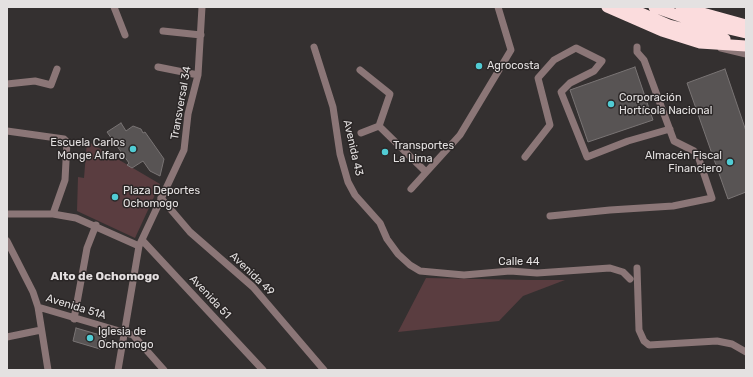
<!DOCTYPE html>
<html>
<head>
<meta charset="utf-8">
<style>
  body { margin:0 }
  #map { position:relative; width:753px; height:377px; overflow:hidden; background:#343030; font-family:Rubik,sans-serif }
  canvas { display:block }
  .frame { position:absolute; inset:0; border:8px solid #e4e1e1; pointer-events:none }
</style>
</head>
<body>
<div id="map">
<canvas width="753" height="377"></canvas>
<div class="frame"></div>
</div>
<script>
const c = document.querySelector('canvas').getContext('2d');
c.lineJoin = 'round';
function fillPath(path, color) { c.fillStyle = color; c.fill(path, 'evenodd'); }
const poly = rows => new Path2D(rows.map(r => 'M' + r).join(''));
function stroke(path, color, width, dash) { c.strokeStyle = color; c.lineWidth = width; c.lineCap = dash ? 'butt' : 'round'; c.setLineDash(dash || []); c.stroke(path); }
function label(font, color, halo, rows, align = 'center') {
  c.font = font + ' Rubik,sans-serif'; c.lineWidth = 3; c.setLineDash([]); c.textBaseline = 'middle'; c.strokeStyle = halo; c.fillStyle = color; for (const [text, x, y, turn = 0] of rows) {
    c.save(); c.translate(x, y); c.rotate((+turn || 0) * Math.PI / 180); c.textAlign = isNaN(turn) ? turn : align; if (halo) c.strokeText(text, 0, 0); c.fillText(text, 0, 0); c.restore();
  }
}
const green = poly([
  [87,141,160,184,135,238,77,211,78,177,84,178],
  [426,278,531,280,565,280,523,296,499,321,398,332]
]);
const building = poly([
  [635,67,653,120,588,142,570,90,635,67],
  [725,69,746,131,746,192,728,199,687,83,725,69],
  [121,123,126,131,133,126,141,129,143,133,145,132,164,159,160,176,150,171,143,161,132,168,127,165,129,163,107,132,121,123],
  [76,328,107,337,105,340,106,345,100,349,73,341,76,328]
]);
const minor = poly([
  [114,7,125,35],
  [163,31,201,35],
  [314,47,333,107,340,154,348,182,355,195,380,223,387,239,398,254,410,265,420,271,464,275,510,271,537,273,610,268,623,272,630,279],
  [721,48,746,54],
  [158,67,198,75],
  [360,70,390,94,379,126],
  [7,84,35,81,51,85,57,69],
  [7,131,64,139,67,142,65,180,53,214],
  [361,133,379,126,426,172],
  [525,157,550,125,538,78,554,60,576,48,602,61,594,71,570,83,561,92,587,157,628,141,670,129],
  [411,189,460,135,511,50,498,7],
  [161,198,190,232,253,287,324,370],
  [7,214,53,214,76,218,139,246],
  [550,216,610,210,673,206,712,198,698,156,694,151,674,141,644,60,637,52,637,47],
  [142,240,263,370],
  [7,241,33,292,38,307,48,370],
  [637,268,639,330,644,341,649,345,717,341,732,344,746,352],
  [38,307,133,335,164,370],
  [74,319,87,248,96,225],
  [7,337,41,330],
  [118,370,139,246,184,150,188,114,198,75,202,7]
]);
const highway = poly([
  [607,7,662,31,700,43,746,46],
  [627,7,669,25,725,39],
  [654,7,691,20,746,33],
  [681,7,746,25]
]);
const markers = [
  [479,66,4,"#51ccd4"],
  [611,104,4,"#51ccd4"],
  [133,149,4,"#51ccd4"],
  [385,152,4,"#51ccd4"],
  [730,162,4,"#51ccd4"],
  [115,197,4,"#51ccd4"],
  [90,338,4,"#51ccd4"]
];
const poiNames = [
  ["Agrocosta",487,66],
  ["Corporación",619,98],
  ["Hortícola Nacional",619,111],
  ["Escuela Carlos",125,143,"right"],
  ["Monge Alfaro",125,156,"right"],
  ["Transportes",393,146],
  ["La Lima",393,159],
  ["Almacén Fiscal",722,156,"right"],
  ["Financiero",722,169,"right"],
  ["Plaza Deportes",123,191],
  ["Ochomogo",123,204],
  ["Iglesia de",98,332],
  ["Ochomogo",98,345]
];
const streetNames = [
  ["Transversal 34",181,103,-80],
  ["Avenida 43",353,148,77],
  ["Calle 44",519,262],
  ["Avenida 49",252,274,44],
  ["Avenida 51",210,297,47],
  ["Avenida 51A",76,307,17]
];
const neighbourhoodNames = [
  ["Alto de Ochomogo",105,277]
];
fillPath(green, '#5a3d40');
fillPath(building, '#585454');
stroke(building, '#797474', 1);
stroke(minor, '#8b7677', 7);
stroke(highway, '#fbdcdd', 11);
for (const [x, y, r, color] of markers) { const dot = new Path2D(); dot.arc(x, y, r, 0, 2 * Math.PI); c.fillStyle = color; c.fill(dot); stroke(dot, '#2a2626', 1.5); }
label('11px', '#e4e1e1', '#2a2626', poiNames, 'left');
label('11px', '#e4e1e1', '#2a2626', streetNames);
label('bold 12px', '#e5e0e1', '#2a2626', neighbourhoodNames);
</script>
</body>
</html>
